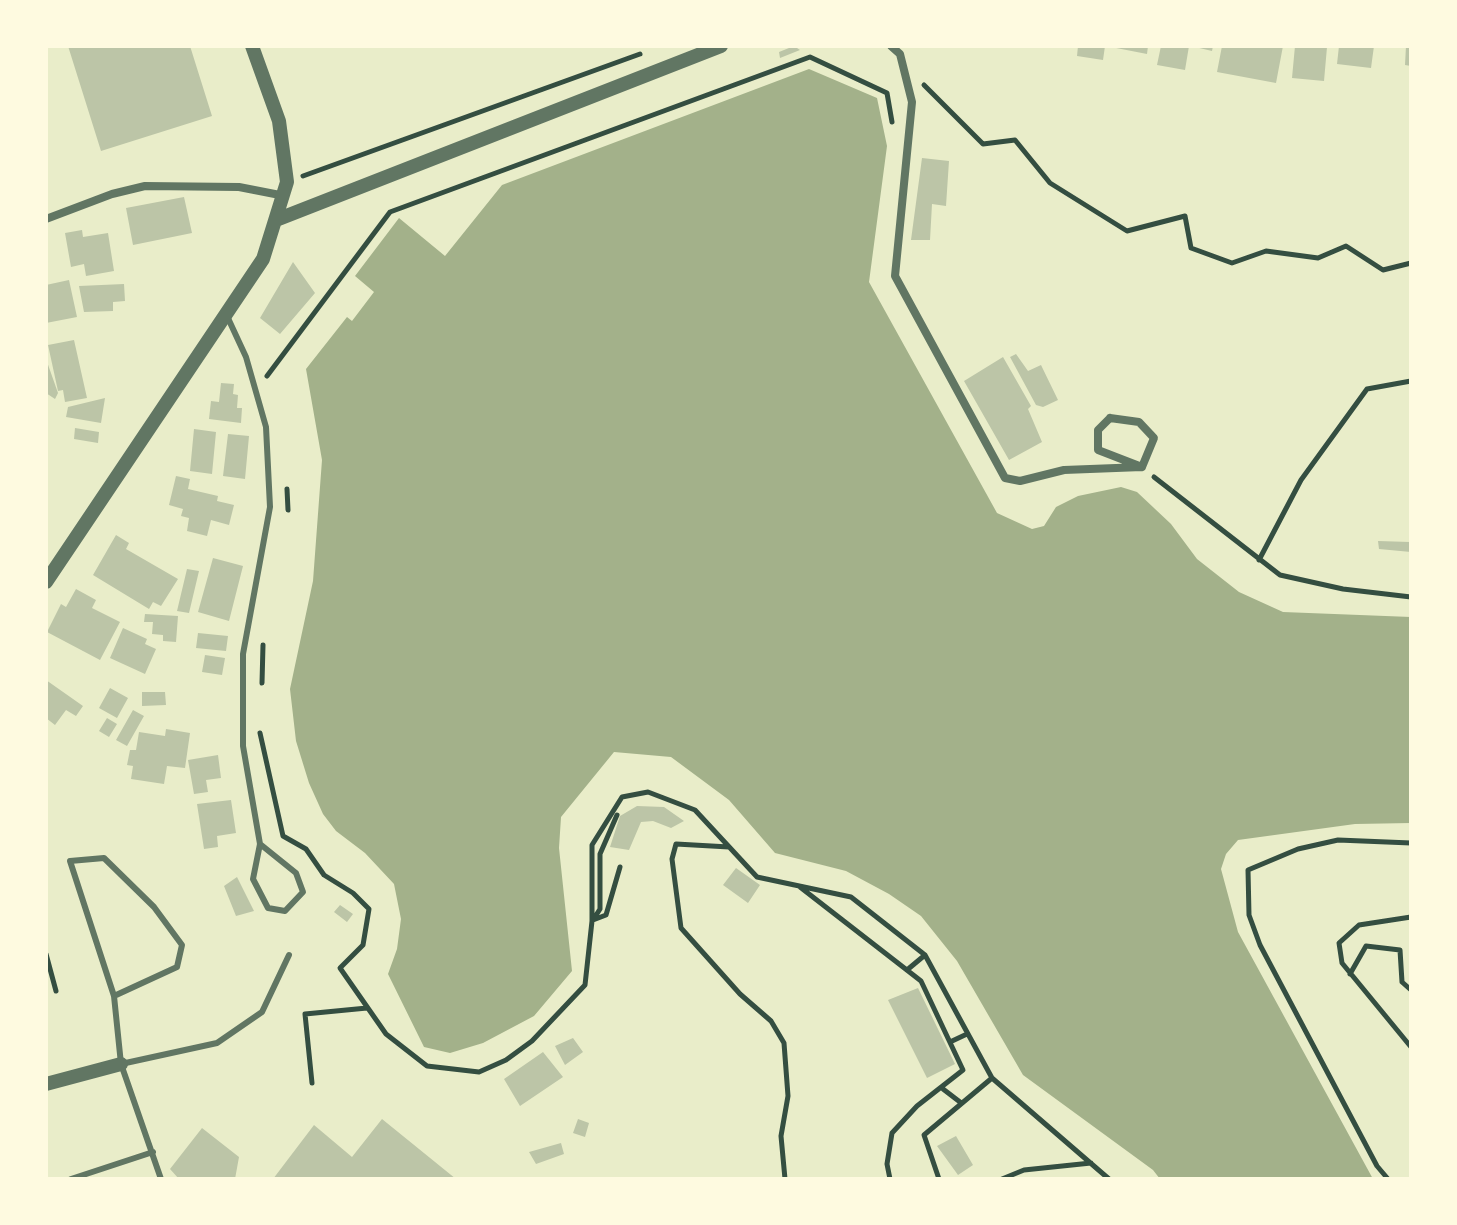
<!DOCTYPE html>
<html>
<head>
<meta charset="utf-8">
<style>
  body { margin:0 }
  #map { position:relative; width:1457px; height:1225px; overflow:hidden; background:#e9edc9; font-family:"Fira Sans",sans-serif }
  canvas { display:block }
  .frame { position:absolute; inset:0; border:48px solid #fefae0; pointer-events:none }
</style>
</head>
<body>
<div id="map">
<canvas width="1457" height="1225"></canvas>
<div class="frame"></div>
</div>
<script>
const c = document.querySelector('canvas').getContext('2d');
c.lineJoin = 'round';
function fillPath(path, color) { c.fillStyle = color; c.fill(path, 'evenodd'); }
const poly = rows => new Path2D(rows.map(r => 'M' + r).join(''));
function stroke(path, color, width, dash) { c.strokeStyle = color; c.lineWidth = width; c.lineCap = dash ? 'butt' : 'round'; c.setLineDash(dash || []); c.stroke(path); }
const water = poly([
  [809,69,877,98,887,146,869,282,997,513,1032,529,1044,526,1056,507,1078,496,1121,487,1137,492,1171,524,1197,559,1239,592,1283,612,1411,617,1411,823,1355,824,1238,840,1226,854,1221,869,1238,932,1373,1179,1160,1179,1153,1170,1023,1075,957,961,921,916,889,894,846,871,775,853,729,800,671,757,614,752,561,817,559,848,572,971,534,1016,483,1043,450,1053,424,1047,388,974,397,949,401,919,394,884,365,853,336,831,323,814,309,783,296,741,290,689,313,581,322,460,306,369,347,317,352,321,374,292,355,276,399,218,445,256,502,185]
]);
const building = poly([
  [68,46,190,46,212,116,101,151],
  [794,46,800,50,780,58,779,52],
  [1078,46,1105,46,1103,60,1077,56],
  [1106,46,1148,46,1147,54],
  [1161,46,1189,46,1185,70,1157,65],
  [1191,46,1213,46,1212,51],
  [1222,46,1283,46,1276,83,1217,72],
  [1295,46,1327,47,1324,81,1292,78],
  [1339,46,1374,46,1371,68,1337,64],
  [1406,46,1411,46,1411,66,1405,65],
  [922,158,949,161,946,206,932,204,930,240,911,240],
  [184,197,192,233,133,245,126,208],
  [82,230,83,237,108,233,114,271,86,276,84,264,71,267,65,233],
  [293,262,315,293,280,334,260,318],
  [69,280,77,317,46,323,46,285],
  [124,284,125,301,113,302,113,311,84,312,79,286],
  [74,340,87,398,65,402,63,390,58,391,48,345],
  [1016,354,1028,371,1041,365,1058,400,1043,407,1036,405,1010,357],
  [1003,357,1031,406,1028,409,1042,442,1009,460,964,381],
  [46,359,58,393,55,399,46,393],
  [221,383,234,384,233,394,238,395,237,408,242,408,241,423,209,419,211,401,219,402],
  [105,398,101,423,66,417,68,407],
  [75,428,99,432,98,443,74,439],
  [194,429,216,432,212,474,190,471],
  [228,434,249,436,245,479,223,476],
  [176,476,190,479,188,489,218,496,217,501,234,505,229,525,211,520,207,536,187,531,189,518,181,516,183,509,169,505],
  [116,535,129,543,126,549,178,579,161,606,153,602,149,609,93,575],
  [1378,541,1410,542,1411,552,1379,549],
  [213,558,243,566,229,621,198,612],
  [187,569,199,571,189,613,177,611],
  [76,589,96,600,92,608,120,622,100,660,47,632,61,604,66,607],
  [145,614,178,616,176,642,163,641,163,635,152,634,153,622,144,622],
  [123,628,147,639,145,644,156,649,145,674,110,658],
  [198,633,228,636,226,651,196,648],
  [205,655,225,658,222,675,202,672],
  [46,680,83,706,76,716,66,710,55,725,46,718],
  [110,688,128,698,117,718,99,708],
  [142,692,165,692,166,705,142,706],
  [133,710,144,716,127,746,116,740],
  [107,718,117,724,109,737,99,731],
  [166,729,190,733,185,768,167,766,164,784,131,779,133,766,127,765,130,750,136,750,139,732,165,736],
  [218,755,221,778,206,780,208,792,194,794,188,760],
  [231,800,236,833,217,836,218,847,204,849,197,804],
  [637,806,664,807,684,821,671,828,653,821,641,822,629,850,610,847,620,816],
  [736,868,760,885,748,903,723,885],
  [237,877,254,911,236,916,224,886],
  [340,905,353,914,347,922,334,912],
  [918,988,955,1064,927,1078,888,1000],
  [573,1038,583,1052,565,1065,555,1046],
  [543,1052,563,1077,520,1106,504,1079],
  [382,1119,456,1179,273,1179,314,1125,352,1157],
  [578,1119,589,1123,585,1137,573,1133],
  [202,1128,239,1157,235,1179,179,1179,170,1169],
  [956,1136,973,1165,958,1175,937,1146],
  [561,1143,564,1154,536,1164,529,1152]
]);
const path = poly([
  [924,85,983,144,1015,140,1050,183,1127,231,1185,216,1191,248,1232,263,1266,251,1318,258,1346,246,1383,270,1411,263],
  [303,176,640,54],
  [267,376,390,212,810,57,887,93,892,122],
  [1154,477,1280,575,1343,589,1411,597],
  [287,489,288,510],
  [1259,560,1301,480,1367,389,1411,381],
  [262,683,263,645],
  [260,733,283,836,306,849,324,875,353,893,369,909,363,945,340,968,386,1034,427,1066,479,1072,506,1060,532,1041,585,985,592,921,592,845,622,797,648,792,695,810,757,877,851,897,925,955,992,1078,1109,1179],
  [729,847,676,844,672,859,681,928,740,994,771,1021,784,1043,788,1096,781,1136,785,1179],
  [800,887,921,981,963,1070,917,1106,892,1133,887,1164,890,1179],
  [1411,917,1359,925,1339,943,1342,963,1411,1047],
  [593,920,600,909,600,854,617,815],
  [593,920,606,915,620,867],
  [46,954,56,991],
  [907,970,925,955],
  [1350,974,1366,946,1400,950,1402,982,1411,990],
  [950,1042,967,1034],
  [312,1083,305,1014,367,1008],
  [943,1089,960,1102],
  [939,1179,924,1135,992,1078],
  [1002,1179,1024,1170,1091,1163],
  [1388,1179,1377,1166,1260,945,1249,915,1248,870,1298,849,1338,840,1411,843]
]);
const service = poly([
  [227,316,246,357,266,427,270,507,243,654,243,746,260,844,253,879,268,908,285,911,303,892,296,873,260,844],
  [114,996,177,967,182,945,154,907,104,858,70,861,114,996,121,1064,161,1179],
  [121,1064,217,1043,262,1012,289,955],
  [71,1179,153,1152]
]);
const minor = poly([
  [891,46,900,54,912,102,895,276,1005,478,1020,481,1064,470,1142,467],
  [46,219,112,194,145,186,239,187,285,196],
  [1110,418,1139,422,1154,438,1142,467,1098,450,1098,430,1110,418]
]);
const tertiary = poly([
  [276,220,721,46],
  [46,582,263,259,287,182,279,121,252,46],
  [46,1084,121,1064]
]);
fillPath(water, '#a3b18a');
fillPath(building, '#bcc5a7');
stroke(path, '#344e41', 5);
stroke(service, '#617663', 6);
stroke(minor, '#617663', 8);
stroke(tertiary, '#617663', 14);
</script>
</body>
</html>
